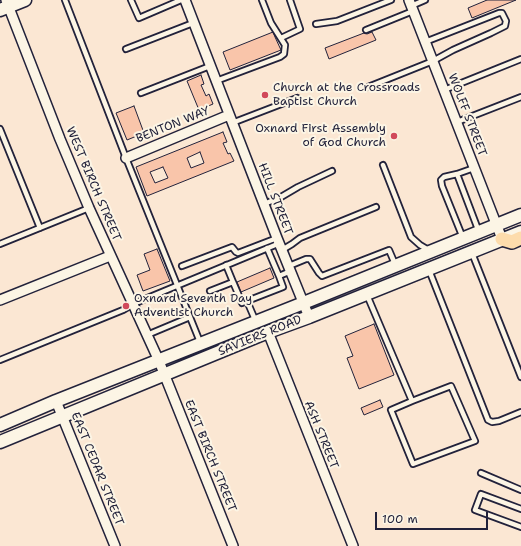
<!DOCTYPE html>
<html>
<head>
<meta charset="utf-8">
<style>
  body { margin:0 }
  #map { position:relative; width:521px; height:546px; overflow:hidden; background:#fbe7d3; font-family:"Shantell Sans",sans-serif }
  canvas { display:block }
  .scale { position:absolute; left:375px; top:512px; width:113px; height:18px; box-sizing:border-box; border:2px solid #22223b; border-top:0; padding-left:5px; font-size:12px; line-height:14px; white-space:nowrap; color:#22223b; -webkit-text-stroke:3px #fcf5e5; paint-order:stroke }
</style>
</head>
<body>
<div id="map">
<canvas width="521" height="546"></canvas>
<div class="scale">100 m</div>
</div>
<script>
const c = document.querySelector('canvas').getContext('2d');
c.lineJoin = 'round';
function fillPath(path, color) { c.fillStyle = color; c.fill(path, 'evenodd'); }
const poly = rows => new Path2D(rows.map(r => 'M' + r).join(''));
function stroke(path, color, width, dash) { c.strokeStyle = color; c.lineWidth = width; c.lineCap = dash ? 'butt' : 'round'; c.setLineDash(dash || []); c.stroke(path); }
function label(font, color, halo, rows, align = 'center') {
  c.font = font + ' "Shantell Sans",sans-serif'; c.lineWidth = 4; c.setLineDash([]); c.textBaseline = 'middle'; c.strokeStyle = halo; c.fillStyle = color; for (const [text, x, y, turn = 0] of rows) {
    c.save(); c.translate(x, y); c.rotate((+turn || 0) * Math.PI / 180); c.textAlign = isNaN(turn) ? turn : align; if (halo) c.strokeText(text, 0, 0); c.fillText(text, 0, 0); c.restore();
  }
}
const building = poly([
  [487,0,516,0,472,18,468,8,487,0],
  [273,32,275,37,281,50,230,70,223,52,273,32],
  [372,32,376,40,329,59,325,48,364,33,367,34,372,32],
  [201,75,204,84,201,85,206,96,209,94,213,104,199,110,187,81,201,75],
  [134,106,144,133,127,140,116,113,134,106],
  [223,132,227,142,223,143,228,154,230,153,234,161,147,196,136,167,223,132],
  [200,152,204,163,191,168,187,158,200,152],
  [163,167,168,178,155,183,150,172,163,167],
  [157,249,170,281,143,291,137,275,150,270,144,254,157,249],
  [270,268,274,278,241,292,237,282,270,268],
  [374,324,394,375,359,389,347,358,353,356,345,336,374,324],
  [380,400,383,407,364,415,361,408,380,400]
]);
const lane = poly([
  [65,0,126,158,200,342],
  [131,0,139,18,181,0],
  [411,6,425,0],
  [316,24,337,21,391,0],
  [366,30,413,11],
  [281,38,300,29,290,0],
  [126,49,193,23],
  [216,81,280,57,284,54,285,45,271,23,262,0],
  [368,87,433,61,453,50,491,33,505,26,506,21,502,13,499,13,425,42],
  [444,90,521,59],
  [141,93,210,66],
  [457,122,521,97],
  [232,123,297,98],
  [0,129,40,228],
  [383,165,411,237,420,245,430,251],
  [457,174,474,168],
  [264,204,281,197,298,187,332,171],
  [463,238,442,186,441,180,444,177,457,174,479,232],
  [0,244,89,208],
  [267,248,279,276],
  [282,250,292,244,300,238,376,207],
  [472,253,521,377],
  [226,265,233,282],
  [182,266,232,247,236,252,238,253,277,238],
  [289,266,306,259,310,259,319,273,322,276,389,250,395,264],
  [429,270,488,420,492,422,499,421,521,412],
  [210,291,233,282,242,303,247,301],
  [367,295,412,401,451,386,475,441,413,464,391,410,412,401],
  [256,322,247,301,283,287,279,276,291,271],
  [147,335,190,317],
  [0,360,123,310,133,304,280,243],
  [481,473,521,490],
  [521,509,481,494,475,510,521,527]
]);
const street = poly([
  [6,0,60,139,89,208,159,361,233,546],
  [185,0,277,238,309,317],
  [409,0,502,239],
  [126,158,229,115],
  [0,300,110,256],
  [268,332,353,546],
  [56,401,115,546]
]);
const secondary = poly([
  [0,10,25,0],
  [0,425,56,401,296,306,521,215],
  [0,442,268,332,309,317,521,232]
]);
const primary = poly([
  [502,239,512,242,521,238]
]);
const markers = [
  [265,95,4,"#d1495b"],
  [394,136,4,"#d1495b"],
  [126,306,4,"#d1495b"]
];
const poiNames = [
  ["Church at the Crossroads",273,88],
  ["Baptist Church",273,102],
  ["Oxnard First Assembly",386,129,"right"],
  ["of God Church",386,143,"right"],
  ["Oxnard Seventh Day",134,299],
  ["Adventist Church",134,313]
];
const streetNames = [
  ["WOLFF STREET",467,115,69],
  ["BENTON WAY",173,125,-22],
  ["WEST BIRCH STREET",93,184,67],
  ["HILL STREET",275,199,69],
  ["SAVIERS ROAD",260,336,-22],
  ["ASH STREET",321,435,68],
  ["EAST BIRCH STREET",210,456,68],
  ["EAST CEDAR STREET",97,469,68]
];
fillPath(building, '#f9c5aa');
stroke(building, '#22223b', 1);
stroke(lane, '#22223b', 8);
stroke(street, '#22223b', 12);
stroke(secondary, '#22223b', 15);
stroke(primary, '#22223b', 16);
stroke(lane, '#fcf5e5', 4.5);
stroke(street, '#fcf5e5', 9);
stroke(secondary, '#fcf5e5', 12);
stroke(primary, '#fddcac', 13);
for (const [x, y, r, color] of markers) { const dot = new Path2D(); dot.arc(x, y, r, 0, 2 * Math.PI); c.fillStyle = color; c.fill(dot); stroke(dot, '#fcf5e5', 1.5); }
label('12px', '#22223b', '#fcf5e5', poiNames, 'left');
label('12px', '#22223b', '#fcf5e5', streetNames);
</script>
</body>
</html>
